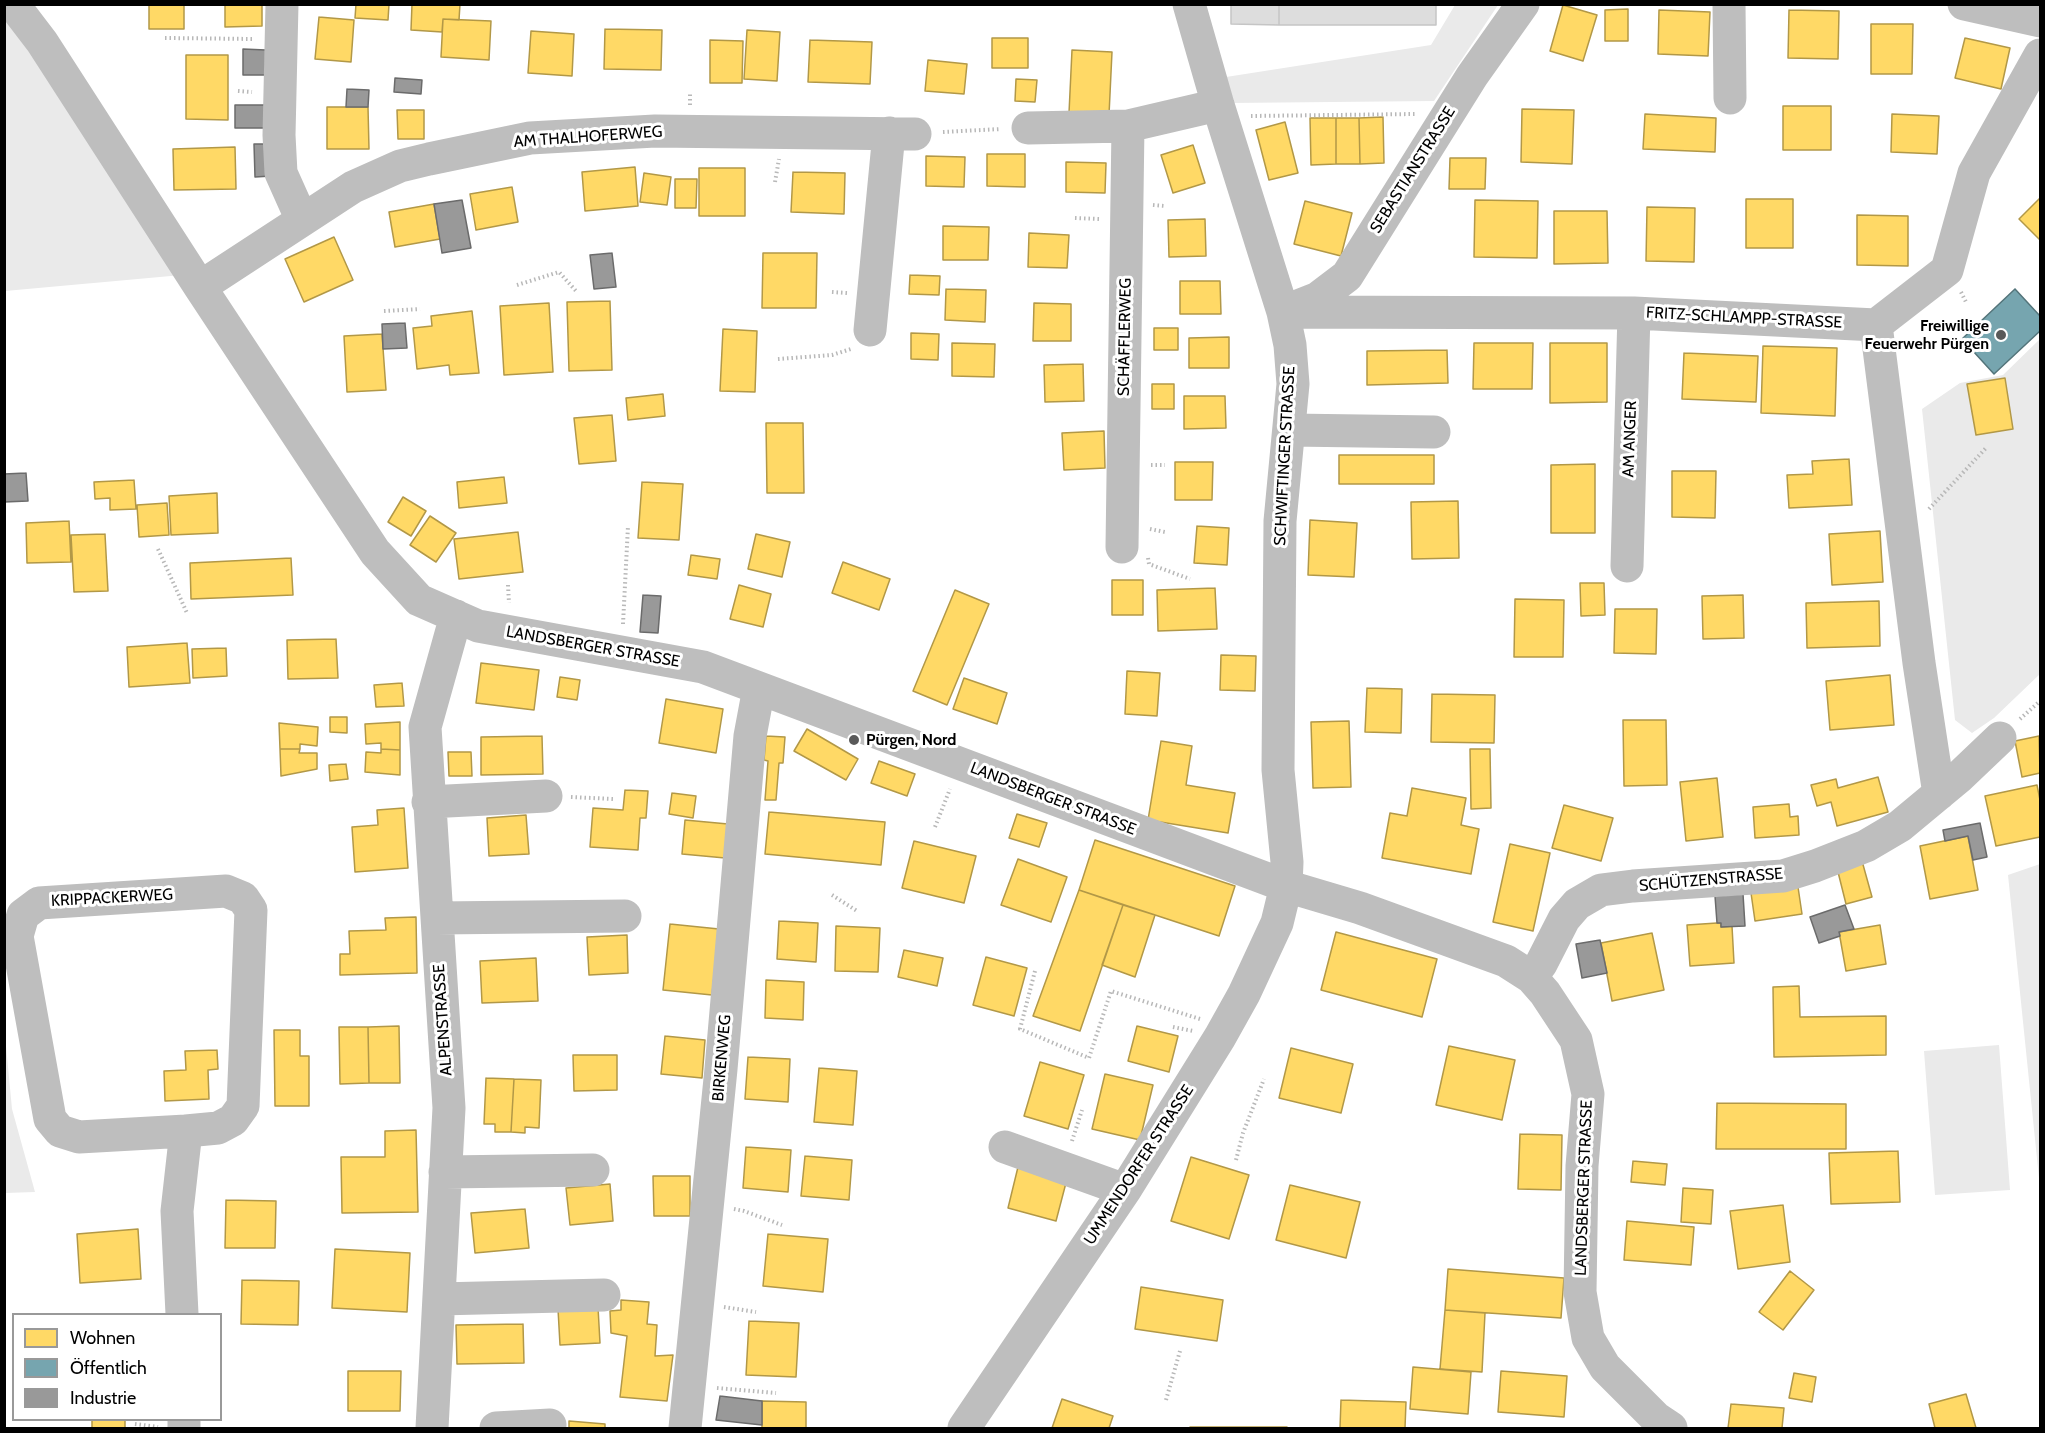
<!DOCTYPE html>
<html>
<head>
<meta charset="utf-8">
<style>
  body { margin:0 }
  #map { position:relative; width:2045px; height:1433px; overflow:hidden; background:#fff; font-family:Cabin,sans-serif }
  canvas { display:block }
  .frame { position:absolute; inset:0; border:6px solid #000; pointer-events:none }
  .legend { position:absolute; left:12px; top:1313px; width:210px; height:108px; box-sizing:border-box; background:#fff; border:2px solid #999; margin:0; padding:8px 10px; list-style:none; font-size:18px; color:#000 }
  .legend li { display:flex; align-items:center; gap:12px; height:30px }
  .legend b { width:30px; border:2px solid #999 }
</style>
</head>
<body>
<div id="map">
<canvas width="2045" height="1433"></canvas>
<div class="frame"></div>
<ul class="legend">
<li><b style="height:16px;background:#ffd966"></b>Wohnen</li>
<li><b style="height:16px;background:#76a5af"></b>Öffentlich</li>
<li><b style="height:16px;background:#999"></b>Industrie</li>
</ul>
</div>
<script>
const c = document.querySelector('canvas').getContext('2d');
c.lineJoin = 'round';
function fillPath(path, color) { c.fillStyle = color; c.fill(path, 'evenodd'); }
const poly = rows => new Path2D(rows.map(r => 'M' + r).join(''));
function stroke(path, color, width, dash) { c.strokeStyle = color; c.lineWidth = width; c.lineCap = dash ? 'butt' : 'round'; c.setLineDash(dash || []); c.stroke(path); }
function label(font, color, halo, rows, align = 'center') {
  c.font = font + ' Cabin,sans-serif'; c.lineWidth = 6; c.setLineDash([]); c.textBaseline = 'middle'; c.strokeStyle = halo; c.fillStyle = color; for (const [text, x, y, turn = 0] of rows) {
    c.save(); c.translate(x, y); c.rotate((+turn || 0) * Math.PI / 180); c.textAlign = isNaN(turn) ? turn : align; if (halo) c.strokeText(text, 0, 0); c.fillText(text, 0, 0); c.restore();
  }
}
const green = poly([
  [1455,5,1498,5,1434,101,1230,103,1226,77,1431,45],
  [4,7,182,275,5,291],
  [2040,339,2040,674,1994,718,1972,733,1955,720,1922,409,1960,383,2003,375],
  [2040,864,2040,1188,2008,875],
  [4,1025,12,1109,35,1192,5,1193],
  [1999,1045,2010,1190,1935,1195,1924,1051]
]);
const homes = poly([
  [149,4,184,4,184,29,149,29,149,4],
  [225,4,262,4,262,26,225,27,225,4],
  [356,4,389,4,388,20,355,18,356,4],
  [412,4,460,4,459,20,443,19,442,32,411,30,412,4],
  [1563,5,1597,15,1583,61,1550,51,1563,5],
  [1628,9,1628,41,1605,41,1605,10,1628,9],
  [1659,10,1710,12,1708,56,1658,54,1659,10],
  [1789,10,1839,11,1838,59,1788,58,1789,10],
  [319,17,354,20,351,62,315,59,319,17],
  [443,19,491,21,489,60,441,57,443,19],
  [1871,24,1913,24,1912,74,1871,74,1871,24],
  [605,29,662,30,661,70,604,69,605,29],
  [747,30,780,32,777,81,744,79,747,30],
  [531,31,574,34,572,76,528,73,531,31],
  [992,38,1028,38,1028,68,992,68,992,38],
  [1965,38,2010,48,2001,89,1955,78,1965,38],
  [710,40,743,41,742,83,710,83,710,40],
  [810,40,872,42,870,84,808,82,810,40],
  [1072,50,1112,52,1109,115,1069,113,1072,50],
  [186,55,228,55,228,120,186,119,186,55],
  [928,60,967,64,964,94,925,91,928,60],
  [1016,79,1037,80,1035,102,1015,101,1016,79],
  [1783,106,1831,106,1831,150,1783,150,1783,106],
  [327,107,368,107,369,149,327,149,327,107],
  [1522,109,1574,110,1572,164,1521,162,1522,109],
  [397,110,424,110,424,139,398,139,397,110],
  [1645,114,1716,118,1715,152,1643,149,1645,114],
  [1892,114,1939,116,1937,154,1891,152,1892,114],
  [1383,117,1384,163,1360,164,1359,118,1383,117],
  [1310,118,1336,118,1336,164,1311,165,1310,118],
  [1336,118,1359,118,1360,164,1336,164,1336,118],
  [1285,122,1298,173,1269,180,1256,130,1285,122],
  [1193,145,1205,183,1173,193,1161,155,1193,145],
  [235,147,236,189,174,190,173,149,235,147],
  [987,154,1025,154,1025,187,987,186,987,154],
  [926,156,965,157,964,187,926,186,926,156],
  [1450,158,1486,158,1485,189,1449,189,1450,158],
  [1066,162,1106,163,1105,193,1066,192,1066,162],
  [635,167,638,206,585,211,582,172,635,167],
  [699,168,745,168,745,216,699,216,699,168],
  [793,172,845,173,844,214,791,212,793,172],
  [644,173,671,177,667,205,640,202,644,173],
  [675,179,697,179,696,208,675,208,675,179],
  [512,187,518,222,476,230,470,194,512,187],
  [2040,198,2040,240,2019,219,2040,198],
  [1746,199,1793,199,1793,248,1746,248,1746,199],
  [1475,200,1538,201,1537,258,1474,257,1475,200],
  [1305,201,1352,213,1341,256,1294,244,1305,201],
  [434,204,440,239,395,247,389,212,434,204],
  [1647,207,1695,208,1694,262,1646,261,1647,207],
  [1554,211,1607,211,1608,263,1554,264,1554,211],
  [1857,215,1908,216,1908,266,1857,265,1857,215],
  [1205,219,1206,256,1169,257,1168,220,1205,219],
  [943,226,989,227,988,260,943,260,943,226],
  [1029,233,1069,235,1067,268,1028,267,1029,233],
  [334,237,353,280,304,302,285,259,334,237],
  [763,253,817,253,816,308,762,308,763,253],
  [910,275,940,276,939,295,909,294,910,275],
  [1180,281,1220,281,1221,314,1180,314,1180,281],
  [946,289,986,290,985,322,945,320,946,289],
  [610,301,612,370,569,371,567,302,610,301],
  [549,303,553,372,504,375,500,306,549,303],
  [1034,303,1071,304,1071,341,1033,341,1034,303],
  [472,311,479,373,450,375,449,365,417,369,413,328,432,326,431,316,472,311],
  [1154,328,1178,328,1178,350,1154,350,1154,328],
  [723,329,757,331,755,392,720,391,723,329],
  [911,333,939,334,938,360,911,359,911,333],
  [382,334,386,390,347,392,344,336,382,334],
  [1229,337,1229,368,1189,368,1189,338,1229,337],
  [952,343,995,344,994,377,952,376,952,343],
  [1474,343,1533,343,1532,389,1473,389,1474,343],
  [1550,343,1607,343,1607,402,1550,403,1550,343],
  [1763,346,1837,348,1835,416,1761,413,1763,346],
  [1447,350,1448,383,1367,385,1367,351,1447,350],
  [1684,353,1758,356,1756,402,1682,399,1684,353],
  [1083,364,1084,401,1045,402,1044,365,1083,364],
  [2005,378,2013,429,1976,435,1967,384,2005,378],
  [1152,384,1174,384,1174,409,1152,409,1152,384],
  [663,394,665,416,628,420,626,398,663,394],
  [1184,396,1225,396,1226,428,1184,429,1184,396],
  [612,415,616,461,579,464,574,418,612,415],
  [766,423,803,423,804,493,767,493,766,423],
  [1104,431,1105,468,1064,470,1062,433,1104,431],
  [1339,455,1434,455,1434,484,1339,484,1339,455],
  [1849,459,1852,505,1789,508,1787,475,1813,474,1812,461,1849,459],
  [1175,462,1213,462,1212,500,1175,500,1175,462],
  [1595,464,1595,533,1551,533,1551,465,1595,464],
  [1672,471,1716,471,1715,518,1672,517,1672,471],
  [504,477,507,503,459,508,457,482,504,477],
  [134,480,136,509,110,510,110,498,95,499,94,482,134,480],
  [642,482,683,484,679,540,638,538,642,482],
  [217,493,218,533,171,535,169,496,217,493],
  [403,497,426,511,411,536,388,522,403,497],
  [1458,501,1459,558,1412,559,1411,502,1458,501],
  [167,503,169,535,139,537,137,505,167,503],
  [430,516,456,533,436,562,410,545,430,516],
  [1310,520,1357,523,1354,577,1308,575,1310,520],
  [69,521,71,562,27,563,26,523,69,521],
  [1197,526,1229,528,1227,565,1194,563,1197,526],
  [1880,531,1883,582,1832,585,1829,534,1880,531],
  [518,532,523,572,459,579,454,539,518,532],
  [105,534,108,591,74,592,71,535,105,534],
  [756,534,790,542,782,577,748,569,756,534],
  [691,555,720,559,717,579,688,575,691,555],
  [291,558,293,595,191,599,190,563,291,558],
  [843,562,890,579,879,610,832,593,843,562],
  [1112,580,1143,580,1143,615,1112,615,1112,580],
  [1580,583,1604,583,1605,615,1581,616,1580,583],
  [739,585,771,594,763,627,730,619,739,585],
  [1215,588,1217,629,1158,631,1157,590,1215,588],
  [955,590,989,604,947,705,913,691,955,590],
  [1743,595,1744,638,1703,639,1702,596,1743,595],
  [1515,599,1564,600,1563,657,1514,657,1515,599],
  [1879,601,1880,646,1807,648,1806,603,1879,601],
  [1615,609,1657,609,1656,654,1614,653,1615,609],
  [336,639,338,678,288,679,287,640,336,639],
  [187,643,190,683,129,687,127,647,187,643],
  [226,648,227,676,193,678,192,649,226,648],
  [1221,655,1256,656,1255,691,1220,690,1221,655],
  [481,663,539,670,534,710,476,703,481,663],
  [1127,671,1160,673,1157,716,1125,714,1127,671],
  [1890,675,1894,725,1830,730,1826,681,1890,675],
  [560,677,580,680,577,700,557,697,560,677],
  [964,678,1007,693,997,724,953,709,964,678],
  [402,683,404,706,376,707,374,685,402,683],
  [1367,688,1402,689,1401,733,1365,732,1367,688],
  [1432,694,1495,695,1494,743,1431,742,1432,694],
  [666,699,723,709,716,753,659,743,666,699],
  [330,717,347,717,347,733,330,732,330,717],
  [1623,720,1666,720,1667,785,1624,786,1623,720],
  [1349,721,1351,787,1313,788,1311,722,1349,721],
  [400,722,400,750,381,749,381,743,366,744,365,724,400,722],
  [279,723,318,727,317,746,300,744,300,749,280,749,279,723],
  [807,729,858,759,846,780,794,751,807,729],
  [542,736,543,774,481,775,481,737,542,736],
  [766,736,785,737,783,763,779,763,776,800,765,800,768,761,764,760,766,736],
  [2039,736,2040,773,2022,777,2015,741,2039,736],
  [1161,741,1192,746,1186,785,1235,793,1228,833,1148,820,1161,741],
  [280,749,300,749,299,753,317,753,317,769,281,776,280,749],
  [381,749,400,750,400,775,365,772,366,752,381,753,381,749],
  [1470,749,1490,749,1491,808,1471,809,1470,749],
  [448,752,471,752,472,776,449,776,448,752],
  [879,761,915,774,907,796,871,783,879,761],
  [346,764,348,779,330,781,329,765,346,764],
  [1878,777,1888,812,1837,826,1831,802,1817,806,1811,785,1836,779,1838,788,1878,777],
  [1717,778,1723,837,1686,841,1680,782,1717,778],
  [2037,785,2040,800,2040,837,1996,846,1985,796,2037,785],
  [1412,788,1466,798,1461,825,1479,829,1471,874,1382,858,1390,813,1407,816,1412,788],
  [625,790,648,791,646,818,640,818,638,850,590,847,593,808,623,810,625,790],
  [672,793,696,796,693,818,669,814,672,793],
  [1789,804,1790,817,1798,816,1799,835,1755,838,1753,807,1789,804],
  [1564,805,1613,818,1601,861,1552,848,1564,805],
  [404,808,408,868,355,872,352,827,378,825,377,810,404,808],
  [769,812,885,822,881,865,765,854,769,812],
  [1017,814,1047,823,1039,847,1009,838,1017,814],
  [526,815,529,854,489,856,487,818,526,815],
  [685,820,728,824,725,858,682,854,685,820],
  [1968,836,1978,890,1930,899,1920,846,1968,836],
  [1095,840,1235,886,1219,936,1079,890,1095,840],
  [914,841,976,856,964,903,902,888,914,841],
  [1510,844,1550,853,1533,931,1493,922,1510,844],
  [1018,859,1067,877,1051,922,1001,905,1018,859],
  [1862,861,1872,897,1846,904,1838,872,1862,861],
  [1798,887,1802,914,1755,921,1751,893,1798,887],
  [1079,890,1123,905,1080,1031,1033,1016,1079,890],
  [1123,905,1155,915,1135,977,1102,965,1123,905],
  [416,917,417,973,340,975,340,954,350,954,349,931,386,930,385,918,416,917],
  [779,921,818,923,816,962,777,959,779,921],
  [1717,923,1721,923,1721,927,1732,926,1734,963,1690,966,1687,925,1717,923],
  [670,924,719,929,712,995,663,990,670,924],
  [1880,925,1886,964,1846,971,1839,932,1880,925],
  [836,926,880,928,878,972,835,971,836,926],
  [1336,932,1437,959,1422,1017,1321,990,1336,932],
  [1652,933,1664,990,1612,1001,1601,943,1652,933],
  [627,935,628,973,589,975,587,937,627,935],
  [904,950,943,958,937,986,898,977,904,950],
  [986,957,1027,968,1014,1016,973,1005,986,957],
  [536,958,538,1001,482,1003,480,961,536,958],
  [766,980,804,982,803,1020,765,1018,766,980],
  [1799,986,1800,1017,1886,1016,1886,1055,1774,1057,1773,987,1799,986],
  [399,1026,400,1083,369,1083,368,1027,399,1026],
  [1137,1026,1178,1036,1169,1072,1128,1061,1137,1026],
  [339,1027,368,1027,369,1083,340,1084,339,1027],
  [274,1030,300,1030,300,1056,309,1056,309,1106,275,1106,274,1030],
  [665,1036,705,1040,702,1078,661,1074,665,1036],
  [1449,1046,1515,1060,1502,1120,1436,1105,1449,1046],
  [1291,1048,1353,1064,1341,1113,1279,1098,1291,1048],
  [217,1050,218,1069,208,1070,209,1099,165,1101,164,1071,186,1070,185,1051,217,1050],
  [573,1055,617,1055,617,1090,574,1091,573,1055],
  [748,1057,790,1059,788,1102,745,1099,748,1057],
  [1040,1062,1084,1075,1068,1129,1024,1116,1040,1062],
  [819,1068,857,1071,853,1125,814,1122,819,1068],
  [1105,1074,1153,1085,1140,1140,1092,1129,1105,1074],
  [486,1078,514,1079,511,1132,495,1132,495,1124,484,1124,486,1078],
  [514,1079,541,1080,539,1128,525,1127,525,1133,511,1132,514,1079],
  [1717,1103,1846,1104,1846,1149,1716,1149,1717,1103],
  [416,1130,418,1212,342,1213,341,1157,385,1157,385,1131,416,1130],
  [1520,1134,1562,1135,1561,1190,1518,1189,1520,1134],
  [746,1147,791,1150,788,1192,743,1188,746,1147],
  [1898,1151,1900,1202,1831,1204,1829,1153,1898,1151],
  [805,1156,852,1160,849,1200,801,1196,805,1156],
  [1191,1157,1249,1175,1229,1239,1171,1221,1191,1157],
  [1633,1161,1667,1164,1665,1185,1631,1182,1633,1161],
  [1018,1167,1067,1179,1056,1221,1008,1208,1018,1167],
  [653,1176,690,1176,690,1216,654,1216,653,1176],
  [610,1184,613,1221,570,1225,566,1188,610,1184],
  [1290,1185,1360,1202,1346,1258,1276,1240,1290,1185],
  [1683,1188,1713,1190,1711,1224,1681,1222,1683,1188],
  [226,1200,276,1201,275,1248,225,1248,226,1200],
  [1783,1205,1790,1262,1738,1269,1730,1211,1783,1205],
  [525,1209,529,1248,475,1253,471,1213,525,1209],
  [1627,1221,1694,1227,1691,1265,1624,1260,1627,1221],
  [138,1229,141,1279,80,1283,77,1234,138,1229],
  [768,1234,828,1239,823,1292,763,1286,768,1234],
  [335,1249,410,1253,407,1312,332,1308,335,1249],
  [1448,1269,1564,1278,1561,1318,1445,1310,1448,1269],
  [1790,1271,1814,1290,1783,1330,1759,1312,1790,1271],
  [242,1280,299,1281,298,1325,241,1324,242,1280],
  [1141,1287,1223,1300,1217,1341,1135,1329,1141,1287],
  [621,1300,649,1302,647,1324,657,1325,655,1356,673,1355,667,1401,620,1397,627,1336,611,1333,610,1311,621,1310,621,1300],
  [598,1307,600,1343,560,1345,558,1309,598,1307],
  [1445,1310,1485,1313,1482,1372,1440,1369,1445,1310],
  [749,1321,799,1323,796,1377,746,1375,749,1321],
  [523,1324,524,1363,457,1364,456,1325,523,1324],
  [1413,1367,1471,1372,1468,1414,1410,1409,1413,1367],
  [348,1371,401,1371,400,1411,348,1411,348,1371],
  [1501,1371,1567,1376,1564,1417,1498,1412,1501,1371],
  [1794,1373,1816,1377,1812,1402,1789,1398,1794,1373],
  [1966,1394,1976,1428,1935,1428,1929,1404,1966,1394],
  [1062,1399,1113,1416,1109,1428,1052,1428,1062,1399],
  [1341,1400,1406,1402,1405,1428,1340,1428,1341,1400],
  [762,1401,806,1402,806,1428,762,1428,762,1401],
  [1731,1404,1784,1408,1782,1428,1728,1428,1731,1404],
  [92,1420,125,1420,125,1428,92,1428,92,1420],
  [569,1421,605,1424,605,1428,569,1428,569,1421],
  [1190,1427,1287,1427,1287,1428,1190,1428,1190,1427]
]);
const public = poly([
  [2015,289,2040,316,2040,331,1994,374,1962,339,2015,289]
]);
const industry = poly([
  [243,49,266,50,265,75,243,75,243,49],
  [395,78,422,80,421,94,394,92,395,78],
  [347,89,369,90,368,107,346,107,347,89],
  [235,105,270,105,270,128,235,128,235,105],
  [254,144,270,144,271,176,255,177,254,144],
  [462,200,471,248,442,253,434,204,462,200],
  [612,253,616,287,594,289,590,255,612,253],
  [405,323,407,348,383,349,382,324,405,323],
  [26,473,28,501,4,502,4,474,26,473],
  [643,595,661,596,658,633,640,632,643,595],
  [1980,823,1987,857,1973,860,1968,836,1945,841,1943,830,1980,823],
  [1743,894,1745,926,1721,927,1721,923,1717,923,1715,896,1743,894],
  [1845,905,1854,929,1839,932,1840,936,1819,943,1810,917,1845,905],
  [1600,940,1607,973,1582,978,1576,944,1600,940],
  [720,1396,762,1401,762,1425,716,1420,720,1396]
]);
const building = poly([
  [1231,4,1279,4,1279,25,1231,24,1231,4],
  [1279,4,1436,4,1436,25,1279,25,1279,4]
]);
const path = poly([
  [165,38,254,39],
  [238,91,252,92],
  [690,105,690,93],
  [1251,116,1415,114],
  [943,132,1001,129],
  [775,182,779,159],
  [1153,205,1165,206],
  [1075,218,1099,219],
  [517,285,559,272,576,291],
  [832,292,847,293],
  [1961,292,1966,302],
  [384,311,420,309],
  [778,359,832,355,851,349],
  [1151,465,1165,465],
  [1929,509,1986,448],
  [1150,529,1165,532],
  [158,549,187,613],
  [1148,558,1149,564,1190,579],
  [508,585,509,603],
  [623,624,628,526],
  [2020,719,2040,701],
  [571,797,613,799],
  [935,827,950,789],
  [832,895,857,911],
  [1035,971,1020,1029,1089,1058,1111,991,1200,1019],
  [1173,1027,1193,1031],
  [1072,1141,1082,1110],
  [1236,1160,1243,1133,1264,1079],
  [734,1209,744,1211,782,1225],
  [724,1307,756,1312],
  [717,1388,776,1393],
  [1166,1400,1180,1351],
  [135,1424,158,1427]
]);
const minor = poly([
  [13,4,42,42,200,287,375,552,419,600,478,626,703,667,1286,886,1360,908,1506,961,1531,977,1545,993,1576,1040,1588,1094,1582,1166,1580,1292,1588,1338,1605,1367,1656,1418,1671,1428],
  [282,4,279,135,281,173,302,220],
  [1729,4,1730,98],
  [1964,4,2040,21],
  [1028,128,1128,126,1218,105],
  [200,287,353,187,400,166,429,159,530,138,655,131,915,134],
  [1290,309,1318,298,1347,276,1472,76,1523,4],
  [1283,312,1634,313,1876,325,1919,663,1939,794],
  [1876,325,1947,270,1974,173,2040,55],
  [870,330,889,133],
  [1290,430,1434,432],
  [1122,547,1128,126],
  [1627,566,1634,313],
  [428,802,546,796],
  [437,918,625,916],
  [1531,977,1541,964,1564,919,1577,904,1601,890,1633,886,1783,876,1815,866,1866,846,1900,826,1959,777,2000,738],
  [1005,1147,1125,1190],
  [445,1172,593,1170],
  [439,1299,604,1295],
  [182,1314,177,1211,186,1131,218,1128,233,1120,243,1106,251,910,243,898,226,891,39,903,23,915,17,936,50,1119,60,1131,79,1137,186,1131],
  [184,1428,184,1420],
  [432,1428,449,1108,425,727,456,616],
  [496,1428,550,1425],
  [685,1428,721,1069,750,736,759,688],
  [964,1428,1125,1190,1220,1037,1244,994,1277,923,1286,886,1287,862,1278,770,1280,521,1293,384,1290,345,1283,312,1218,105,1189,4]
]);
const markers = [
  [2001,335,6,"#595959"],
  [854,740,6,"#595959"]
];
const streetNames = [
  ["AM THALHOFERWEG",588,137,-4],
  ["SEBASTIANSTRASSE",1413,170,-58],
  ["FRITZ-SCHLAMPP-STRASSE",1744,318,3],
  ["SCHÄFFLERWEG",1125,337,-89],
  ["AM ANGER",1630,439,-88],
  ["SCHWIFTINGER STRASSE",1285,456,-87],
  ["LANDSBERGER STRASSE",593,647,10],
  ["LANDSBERGER STRASSE",1053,799,21],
  ["SCHÜTZENSTRASSE",1711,880,-5],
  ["KRIPPACKERWEG",112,898,-3],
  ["ALPENSTRASSE",443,1020,-94],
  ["BIRKENWEG",722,1058,-85],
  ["UMMENDORFER STRASSE",1139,1165,-57],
  ["LANDSBERGER STRASSE",1584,1188,-88]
];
const poiNames = [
  ["Freiwillige",1989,326],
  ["Feuerwehr Pürgen",1989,344],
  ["Pürgen, Nord",866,740,"left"]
];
fillPath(green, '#eaeaea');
fillPath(homes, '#ffd966');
stroke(homes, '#b29847', 1.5);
fillPath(public, '#76a5af');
stroke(public, '#53747a', 1.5);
fillPath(industry, '#999');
stroke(industry, '#6b6b6b', 1.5);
fillPath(building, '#ddd');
stroke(building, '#c5c5c5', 1.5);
stroke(path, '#b8b8b8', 4, [1.5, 3]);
stroke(minor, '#bebebe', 33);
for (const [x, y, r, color] of markers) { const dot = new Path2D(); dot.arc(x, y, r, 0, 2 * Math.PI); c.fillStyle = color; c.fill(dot); stroke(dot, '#fff', 2); }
label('16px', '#000', '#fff', streetNames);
label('bold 16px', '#000', '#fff', poiNames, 'right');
</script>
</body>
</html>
